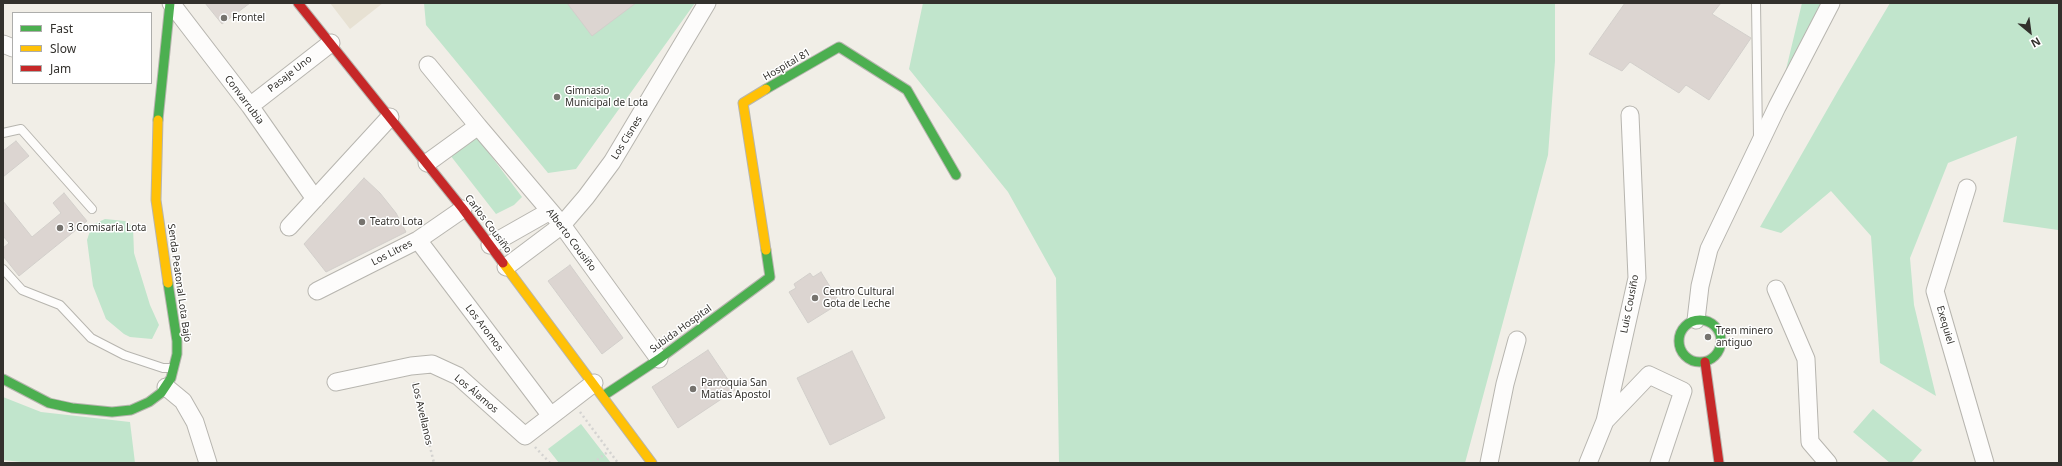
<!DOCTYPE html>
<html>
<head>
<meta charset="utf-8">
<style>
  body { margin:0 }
  #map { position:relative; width:2062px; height:466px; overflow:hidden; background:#f1eee7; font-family:"Noto Sans",sans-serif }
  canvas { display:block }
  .frame { position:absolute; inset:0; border:4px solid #33312d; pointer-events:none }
  .legend { position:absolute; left:12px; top:12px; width:140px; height:72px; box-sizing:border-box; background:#fff; border:1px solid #adadab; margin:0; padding:5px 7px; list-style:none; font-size:12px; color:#33312d }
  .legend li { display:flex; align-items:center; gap:8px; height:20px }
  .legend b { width:20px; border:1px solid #adadab }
  .north { position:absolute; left:2010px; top:12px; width:40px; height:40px; -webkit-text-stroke:3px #fff; paint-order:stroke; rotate:151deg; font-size:11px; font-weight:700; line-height:16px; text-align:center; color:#33312d }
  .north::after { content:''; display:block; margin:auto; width:14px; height:18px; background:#33312d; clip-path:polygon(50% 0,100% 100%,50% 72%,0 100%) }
</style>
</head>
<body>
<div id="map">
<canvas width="2062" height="466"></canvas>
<div class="frame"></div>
<ul class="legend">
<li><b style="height:5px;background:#4caf50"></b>Fast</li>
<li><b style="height:5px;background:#ffc107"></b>Slow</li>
<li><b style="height:5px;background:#c62828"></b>Jam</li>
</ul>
<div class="north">N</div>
</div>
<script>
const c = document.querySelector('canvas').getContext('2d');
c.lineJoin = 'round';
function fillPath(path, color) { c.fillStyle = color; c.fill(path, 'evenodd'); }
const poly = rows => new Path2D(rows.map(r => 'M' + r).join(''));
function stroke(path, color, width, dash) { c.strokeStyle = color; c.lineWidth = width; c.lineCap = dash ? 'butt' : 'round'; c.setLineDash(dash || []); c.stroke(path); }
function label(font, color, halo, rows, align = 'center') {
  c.font = font + ' "Noto Sans",sans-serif'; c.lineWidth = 3; c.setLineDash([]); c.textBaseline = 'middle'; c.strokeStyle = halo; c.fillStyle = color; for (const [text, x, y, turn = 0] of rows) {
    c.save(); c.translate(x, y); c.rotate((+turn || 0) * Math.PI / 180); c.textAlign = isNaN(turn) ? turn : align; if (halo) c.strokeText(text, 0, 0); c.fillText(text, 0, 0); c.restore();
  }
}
const built = poly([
  [330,3,383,3,350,29]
]);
const green = poly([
  [424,3,695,3,576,169,548,173,426,25],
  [923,3,1555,3,1555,61,1548,155,1465,463,1059,463,1056,278,1008,192,909,69],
  [1802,3,1831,3,1777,107],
  [1890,3,2059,3,2059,234,2058,230,2003,222,2017,136,1948,163,1910,258,1914,305,1936,396,1880,363,1871,236,1831,191,1781,233,1760,227,1839,89],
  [470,128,522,197,514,205,496,214,443,146],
  [105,219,125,221,133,227,134,253,150,305,159,325,152,339,130,337,124,334,106,319,93,286,87,240,92,225],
  [3,397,41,412,130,422,135,463,31,463,3,460],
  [1873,409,1922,450,1911,463,1890,463,1853,432],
  [581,424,611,463,559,463,548,449]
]);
const building = poly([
  [205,3,250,3,222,24,205,3],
  [567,3,636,3,592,36,567,3],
  [1625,3,1721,3,1712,14,1751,38,1709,100,1686,85,1679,93,1630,62,1622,71,1589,54,1625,3],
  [16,141,29,156,3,177,3,151,16,141],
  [364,178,380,193,396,213,406,232,326,272,304,244,364,178],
  [64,193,87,221,19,276,3,256,3,248,9,243,3,236,3,201,32,237,61,213,53,203,64,193],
  [570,265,623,338,602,354,548,281,570,265],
  [821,272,840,303,808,323,789,292,796,288,794,284,810,273,813,277,821,272],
  [708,350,735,390,678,428,652,387,708,350],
  [852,351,885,418,830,445,797,378,852,351]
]);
const path = poly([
  [414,382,434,463],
  [580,412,618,463],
  [535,447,550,463],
  [593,463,609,451]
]);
const lane = poly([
  [1756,3,1758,137],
  [3,133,21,129,92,209],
  [3,269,22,290,60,305,91,338,124,355,163,368,172,368]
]);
const street = poly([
  [171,3,250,106,315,199],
  [3,44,13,48],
  [428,65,478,126],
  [250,106,331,43],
  [427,163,478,126,562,225,659,359],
  [1967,188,1935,291,1985,463],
  [289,227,390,117],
  [418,240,551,416],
  [490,245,550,211],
  [506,267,562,225,586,197,612,162,707,3],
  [1776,289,1806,359,1810,442,1828,463],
  [317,291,418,240,463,209],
  [1696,320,1700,286,1709,249,1777,107,1831,3],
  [336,382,411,366,432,364,458,376,525,436,594,383],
  [166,387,183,401,195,422,208,463],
  [1605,421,1649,375,1683,391,1659,463],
  [1489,463,1505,384,1517,340],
  [1588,463,1605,421,1637,278,1630,115]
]);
const fast = poly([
  [766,89,839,47,907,90,956,175],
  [158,120,170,3],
  '1679 341a21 21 0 1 1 42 0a21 21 0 1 1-42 0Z',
  [3,379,49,403,72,408,112,412,131,410,149,402,161,393,171,378,177,354,177,341,168,283],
  [603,396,659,359,770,277,766,250]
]);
const slow = poly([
  [158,120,156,200,168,283],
  [766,250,743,103,766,89],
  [503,263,652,463]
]);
const jam = poly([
  [298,3,463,209,503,263],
  [1705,362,1719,463]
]);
const markers = [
  [224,18,4,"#76736e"],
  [557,97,4,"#76736e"],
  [362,222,4,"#76736e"],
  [60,228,4,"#76736e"],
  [815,298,4,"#76736e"],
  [1708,337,4,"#76736e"],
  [693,389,4,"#76736e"]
];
const poiNames = [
  ["Frontel",232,18],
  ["Gimnasio",565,91],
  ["Municipal de Lota",565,103],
  ["Teatro Lota",370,222],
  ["3 Comisaría Lota",68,228],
  ["Centro Cultural",823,292],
  ["Gota de Leche",823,304],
  ["Tren minero",1716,331],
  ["antiguo",1716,343],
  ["Parroquia San",701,383],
  ["Matías Apostol",701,395]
];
const streetNames = [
  ["Hospital 81",787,65,-30],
  ["Pasaje Uno",290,74,-38],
  ["Convarrubia",244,100,53],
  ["Los Cisnes",627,138,-58],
  ["Carlos Cousiño",488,224,53],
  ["Alberto Cousiño",571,240,53],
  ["Los Litres",392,253,-27],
  ["Senda Peatonal Lota Bajo",179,283,82],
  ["Luis Cousiño",1630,304,-79],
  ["Exequiel",1945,325,74],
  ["Los Aromos",484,328,53],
  ["Subida Hospital",681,329,-36],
  ["Los Álamos",476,394,40],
  ["Los Avellanos",422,414,77]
];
fillPath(built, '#e7e1d3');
fillPath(green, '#c1e5cc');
fillPath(building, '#dcd5d1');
stroke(building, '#d2cfcb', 1);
stroke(lane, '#b7b5af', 10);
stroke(street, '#b7b5af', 19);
stroke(fast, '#b7b5af', 11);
stroke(slow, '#b7b5af', 11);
stroke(jam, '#b7b5af', 11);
stroke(path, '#d4d3d1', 2.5, [2, 3]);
stroke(lane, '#fdfcfb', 8);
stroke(street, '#fdfcfb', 17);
stroke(fast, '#4caf50', 9);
stroke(slow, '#ffc107', 9);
stroke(jam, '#c62828', 9);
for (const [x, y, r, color] of markers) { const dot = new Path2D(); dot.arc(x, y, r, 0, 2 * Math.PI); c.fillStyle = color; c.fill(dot); stroke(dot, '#fff', 1.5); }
label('10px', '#33312d', '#fff', poiNames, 'left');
label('10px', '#33312d', '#fff', streetNames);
</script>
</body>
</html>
